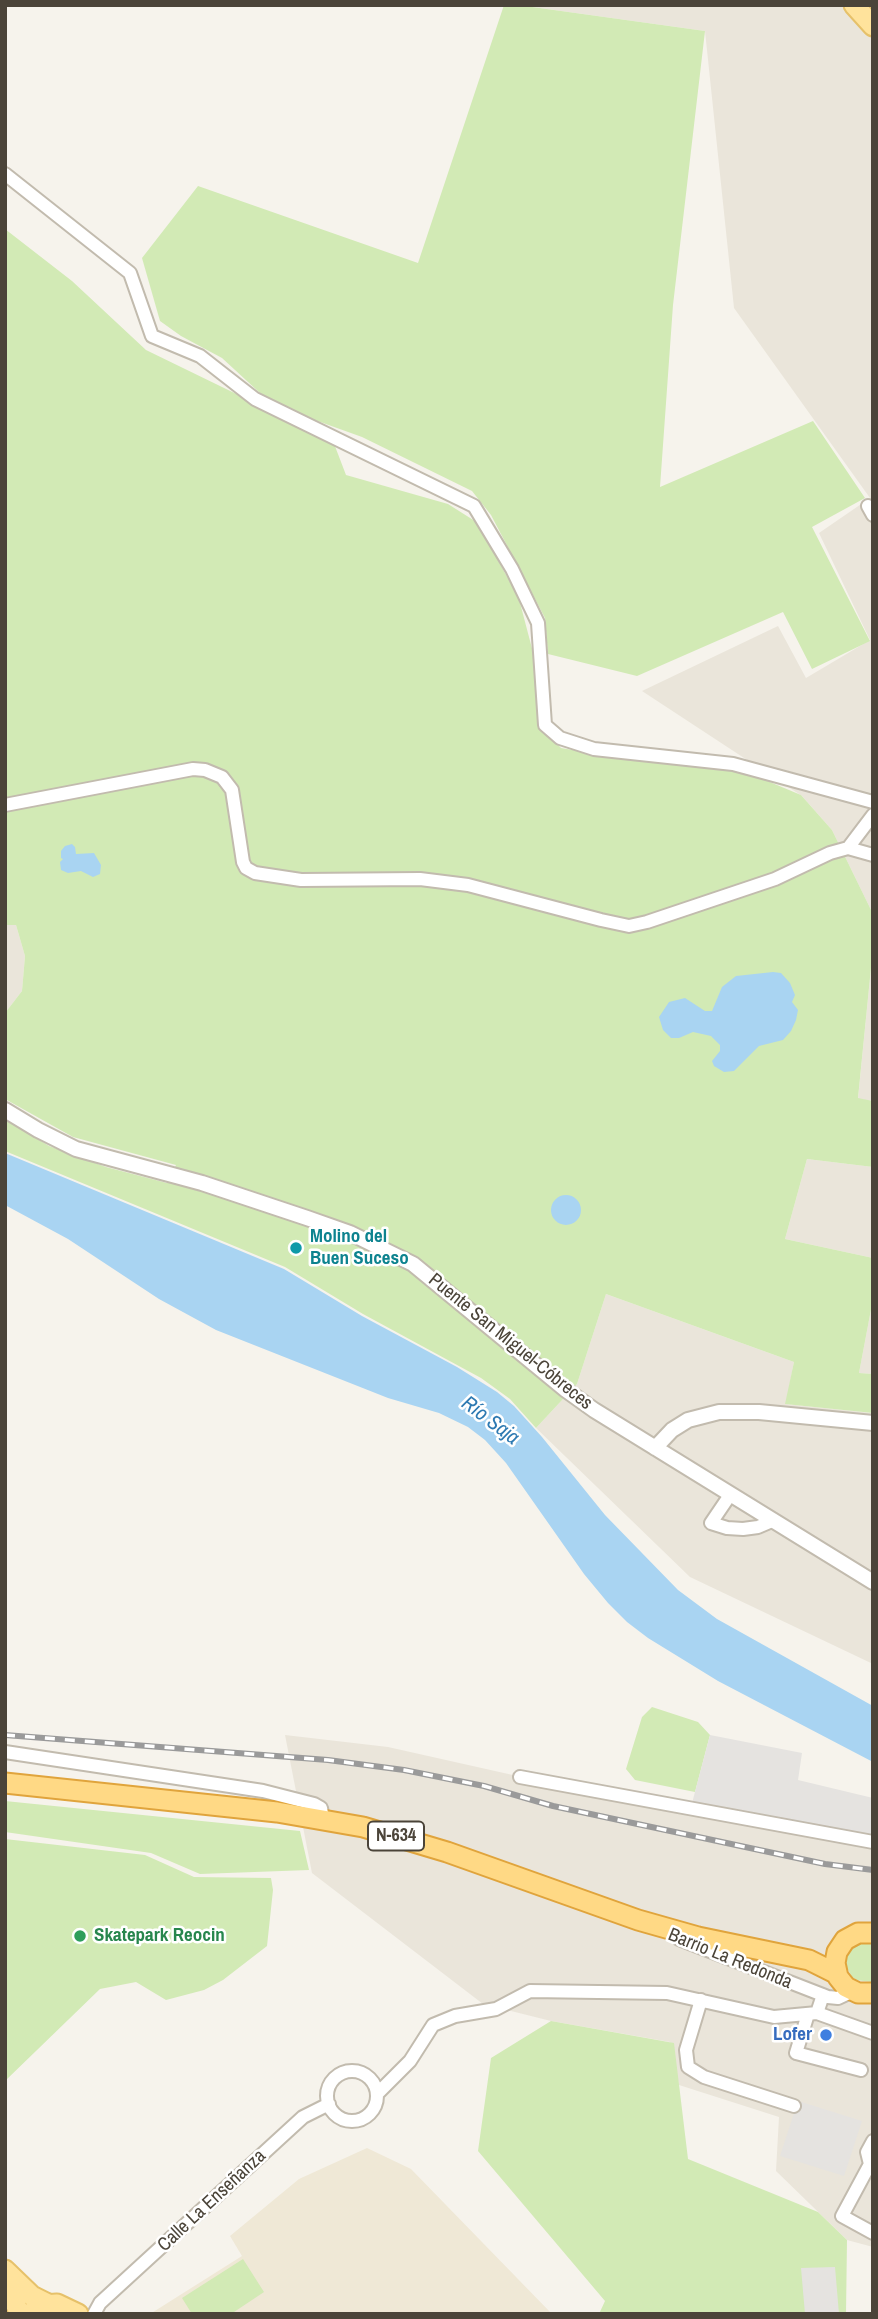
<!DOCTYPE html>
<html>
<head>
<meta charset="utf-8">
<style>
  body { margin:0 }
  #map { position:relative; width:878px; height:2319px; overflow:hidden; background:#f6f3ec; font-family:"Archivo Narrow",sans-serif }
  canvas { display:block }
  .frame { position:absolute; inset:0; border:7px solid #4b4439; pointer-events:none }
</style>
</head>
<body>
<div id="map">
<canvas width="878" height="2319"></canvas>
<div class="frame"></div>
</div>
<script>
const c = document.querySelector('canvas').getContext('2d');
c.lineJoin = 'round';
function fillPath(path, color) { c.fillStyle = color; c.fill(path, 'evenodd'); }
const poly = rows => new Path2D(rows.map(r => 'M' + r).join(''));
function stroke(path, color, width, dash) { c.strokeStyle = color; c.lineWidth = width; c.lineCap = dash ? 'butt' : 'round'; c.setLineDash(dash || []); c.stroke(path); }
function label(font, color, halo, rows, align = 'center') {
  c.font = font + ' "Archivo Narrow",sans-serif'; c.lineWidth = 5; c.setLineDash([]); c.textBaseline = 'middle'; c.strokeStyle = halo; c.fillStyle = color; for (const [text, x, y, turn = 0] of rows) {
    c.save(); c.translate(x, y); c.rotate((+turn || 0) * Math.PI / 180); c.textAlign = isNaN(turn) ? turn : align; if (halo) c.strokeText(text, 0, 0); c.fillText(text, 0, 0); c.restore();
  }
}
const residential = poly([
  [518,5,873,5,873,914,832,830,802,796,642,691,778,626,806,678,870,640,819,533,870,498,734,308,705,31],
  [5,925,16,925,25,956,22,991,5,1013],
  [873,948,873,1101,858,1099],
  [807,1159,873,1167,873,1258,785,1239],
  [606,1294,794,1362,786,1404,873,1413,873,1664,690,1577,536,1428,577,1384],
  [873,1299,873,1374,859,1373],
  [285,1735,388,1747,593,1793,873,1842,873,2247,847,2240,776,2171,779,2117,679,2085,670,2042,551,2021,483,2004,312,1873]
]);
const education = poly([
  [367,2148,411,2169,552,2314,150,2314,242,2256,230,2236,299,2179]
]);
const green = poly([
  [504,5,518,5,705,31,673,305,660,487,813,421,865,498,812,527,870,641,812,669,783,612,637,676,548,654,545,618,491,515,472,491,362,437,273,405,222,358,181,336,160,321,142,258,198,186,418,263],
  [5,229,72,281,146,350,333,441,346,475,448,504,478,523,519,599,539,675,540,726,561,748,603,755,704,765,753,775,801,795,832,830,873,914,873,948,858,1098,873,1101,873,1167,807,1159,785,1239,873,1258,873,1299,859,1373,873,1374,873,1413,785,1404,794,1362,606,1294,577,1384,536,1428,510,1399,481,1378,363,1314,285,1267,5,1151,5,1119,49,1146,106,1167,167,1183,176,1165,73,1137,5,1099,5,1013,22,991,25,956,16,925,5,925],
  [652,1707,698,1722,710,1735,695,1792,635,1780,626,1769,642,1717],
  [5,1801,300,1831,309,1870,200,1874,151,1853,5,1832],
  [5,1839,145,1855,194,1877,271,1878,273,1890,267,1946,223,1980,204,1990,166,2000,136,1982,100,1989,5,2081],
  [864,1942,873,1943,871,1982,857,1980,852,1977,846,1965,848,1952,858,1943],
  [551,2021,674,2043,688,2159,818,2212,847,2240,846,2314,599,2314,605,2301,478,2151,491,2058],
  [243,2259,264,2292,231,2314,192,2314,182,2298]
]);
const parking = poly([
  [710,1735,802,1753,798,1780,873,1798,873,1842,691,1807],
  [798,2101,862,2121,844,2176,780,2156],
  [835,2267,839,2314,805,2314,801,2268]
]);
const water = poly([
  [72,844,75,847,76,854,94,853,101,865,100,874,93,877,81,871,68,873,61,870,60,862,63,859,61,858,61,851,65,846],
  [773,972,781,973,790,983,795,995,792,1002,798,1010,796,1020,791,1031,783,1040,759,1046,734,1071,724,1072,714,1066,712,1061,720,1051,720,1045,711,1036,693,1032,679,1038,671,1038,663,1030,659,1017,669,1002,685,998,705,1011,712,1011,722,987,736,976],
  [5,1153,284,1269,362,1316,457,1367,497,1392,514,1406,542,1437,605,1515,678,1590,717,1619,873,1706,873,1762,718,1681,648,1638,627,1622,608,1603,584,1574,506,1463,485,1440,468,1427,439,1413,388,1398,216,1330,159,1299,68,1239,5,1205],
  '551 1210a15 15 0 1 1 30 0a15 15 0 1 1-30 0Z'
]);
const minor = poly([
  [5,174,130,273,152,336,200,356,255,399,474,506,512,569,538,623,545,725,560,738,594,749,733,764,873,802],
  [868,506,873,515],
  [5,805,193,769,205,770,222,777,232,790,243,862,246,868,255,873,301,880,420,879,468,885,601,920,629,926,647,922,775,879,830,853,848,848,873,855],
  [848,848,873,815],
  [730,1495,711,1523,727,1528,743,1529,758,1527,772,1521],
  [5,1752,263,1791,314,1804,321,1808,323,1819],
  [520,1777,873,1842],
  [679,1939,828,1997,838,1998,853,1991],
  [701,2000,686,2050,688,2067,704,2077,794,2106],
  [817,2013,873,2033],
  [808,2014,796,2053,861,2070],
  '327 2096a25 25 0 1 1 50 0a25 25 0 1 1-50 0Z',
  [377,2094,410,2061,433,2025,455,2016,496,2009,530,1991,667,1993,774,2017,817,2013,823,1995],
  [873,2141,867,2152,870,2164,842,2216,873,2233],
  [94,2314,100,2303,303,2117,329,2104]
]);
const tertiary = poly([
  [5,1110,38,1130,76,1149,202,1183,307,1218,350,1233,413,1264,566,1390,594,1410,873,1582],
  [655,1448,672,1430,688,1420,719,1412,759,1412,873,1423]
]);
const primary = poly([
  [854,5,873,26],
  [5,2270,32,2296,48,2304],
  [5,2282,20,2314],
  [29,2314,43,2305,57,2304,78,2314]
]);
const trunk = poly([
  [5,1783,277,1812,363,1827,447,1852,638,1920,698,1937,809,1960,837,1974],
  [873,1933,858,1933,845,1940,837,1952,835,1963,838,1977,846,1987,858,1993,873,1993]
]);
const rail = poly([
  [5,1735,328,1760,404,1770,484,1786,553,1806,825,1864,873,1870]
]);
const markers = [
  [296,1248,7,"#0f9aa8"],
  [80,1936,7,"#2e9e5b"],
  [826,2035,7,"#3f7fe0"]
];
const shields = [
  [396,1836,56]
];
const shieldNames = [
  ["N-634",396,1836]
];
const cultureNames = [
  ["Molino del",310,1237],
  ["Buen Suceso",310,1259]
];
const streetNames = [
  ["Puente San Miguel-Cóbreces",510,1342,39],
  ["Barrio La Redonda",730,1959,22],
  ["Calle La Enseñanza",212,2201,-43]
];
const leisureNames = [
  ["Skatepark Reocin",94,1936]
];
const shopNames = [
  ["Lofer",812,2035]
];
const waterNames = [
  ["Río Saja",490,1421,37]
];
fillPath(residential, '#eae5da');
fillPath(education, '#efe8d6');
fillPath(green, '#d2eab5');
fillPath(parking, '#e5e3e0');
fillPath(water, '#a9d4f2');
stroke(minor, '#c2bbae', 16);
stroke(tertiary, '#c2bbae', 18);
stroke(primary, '#e6c16a', 23);
stroke(trunk, '#e0a43c', 23);
stroke(minor, '#fff', 12);
stroke(tertiary, '#fff', 14);
stroke(primary, '#ffe39c', 19);
stroke(trunk, '#ffd985', 19);
stroke(rail, '#9a9a9a', 6);
stroke(rail, '#fff', 3.5, [10]);
for (const [x, y, r, color] of markers) { const dot = new Path2D(); dot.arc(x, y, r, 0, 2 * Math.PI); c.fillStyle = color; c.fill(dot); stroke(dot, '#fff', 2.5); }
for (const [x, y, w] of shields) { const box = new Path2D(); box.roundRect(x - w / 2, y - 14.5, w, 29, 5); c.fillStyle = '#fff'; c.fill(box); stroke(box, '#4b4439', 2); }
label('bold 18px', '#4b4439', null, shieldNames);
label('bold 19px', '#0d838f', '#fff', cultureNames, 'left');
label('19px', '#4b4439', '#fff', streetNames);
label('bold 19px', '#27864d', '#fff', leisureNames, 'left');
label('bold 19px', '#366cbe', '#fff', shopNames, 'right');
label('italic 21px', '#2e7ab2', '#fff', waterNames);
</script>
</body>
</html>
